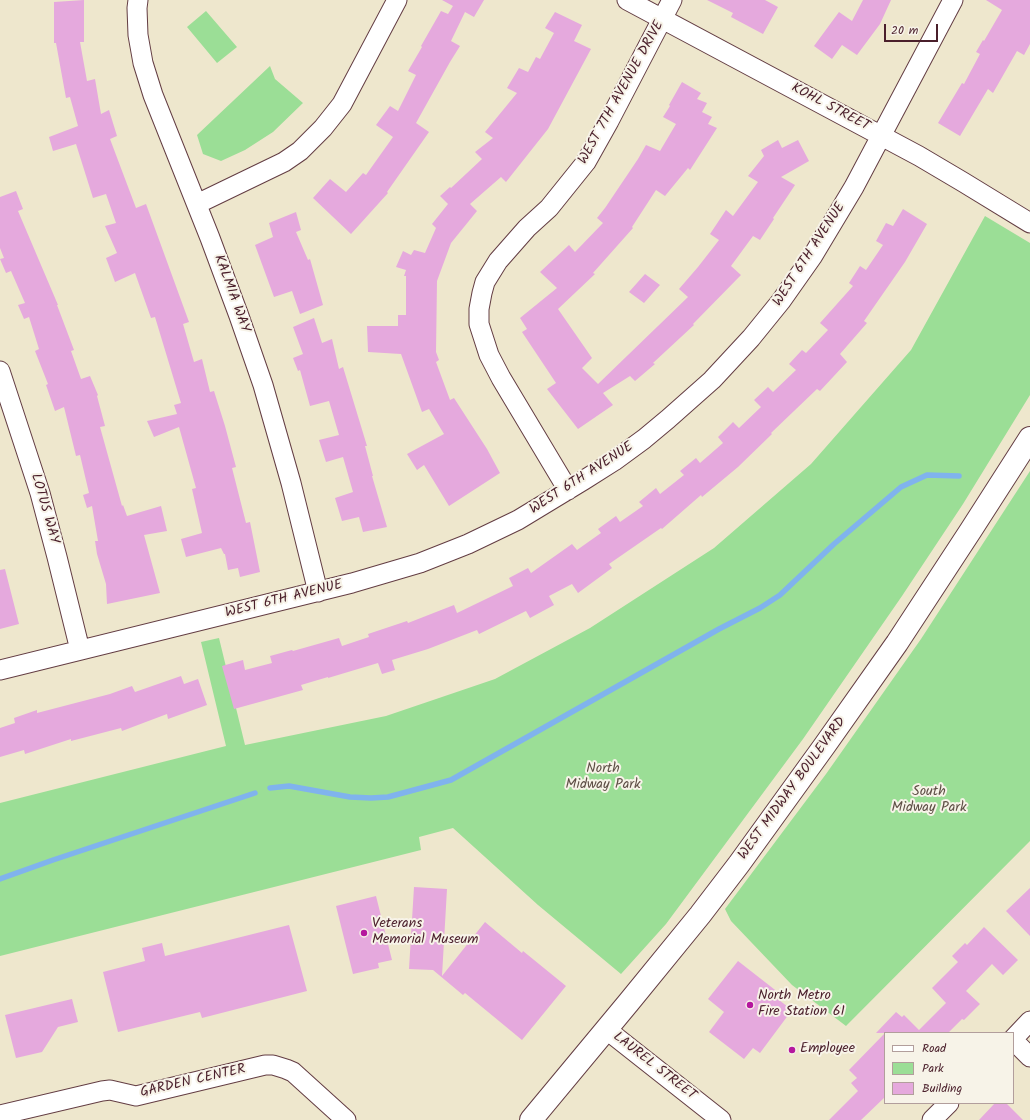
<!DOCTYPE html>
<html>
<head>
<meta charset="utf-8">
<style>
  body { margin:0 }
  #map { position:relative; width:1030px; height:1120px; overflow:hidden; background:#eee7cd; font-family:Kalam,sans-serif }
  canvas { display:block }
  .legend { position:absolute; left:884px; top:1032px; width:130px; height:72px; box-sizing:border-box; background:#f7f3e8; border:1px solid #b29e9c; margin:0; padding:5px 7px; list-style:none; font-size:12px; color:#4a1f2b }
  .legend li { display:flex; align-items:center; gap:8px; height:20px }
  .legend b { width:20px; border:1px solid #b29e9c }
  .scale { position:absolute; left:884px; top:24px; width:54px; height:18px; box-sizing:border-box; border:2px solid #4a1f2b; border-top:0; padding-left:5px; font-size:12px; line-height:14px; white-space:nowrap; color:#4a1f2b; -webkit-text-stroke:3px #f7f3e8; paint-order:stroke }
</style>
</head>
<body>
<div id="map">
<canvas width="1030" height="1120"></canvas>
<ul class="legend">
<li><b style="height:5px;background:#fff"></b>Road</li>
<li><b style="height:11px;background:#9bde96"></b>Park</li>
<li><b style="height:11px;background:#e5a9dd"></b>Building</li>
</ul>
<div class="scale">20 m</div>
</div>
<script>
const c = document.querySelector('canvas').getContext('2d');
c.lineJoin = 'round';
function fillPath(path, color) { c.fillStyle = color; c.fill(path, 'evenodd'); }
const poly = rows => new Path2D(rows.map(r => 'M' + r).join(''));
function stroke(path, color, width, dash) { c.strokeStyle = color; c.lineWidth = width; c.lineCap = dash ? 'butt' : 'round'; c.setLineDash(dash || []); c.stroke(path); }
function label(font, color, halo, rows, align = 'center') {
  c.font = font + ' Kalam,sans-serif'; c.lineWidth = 4; c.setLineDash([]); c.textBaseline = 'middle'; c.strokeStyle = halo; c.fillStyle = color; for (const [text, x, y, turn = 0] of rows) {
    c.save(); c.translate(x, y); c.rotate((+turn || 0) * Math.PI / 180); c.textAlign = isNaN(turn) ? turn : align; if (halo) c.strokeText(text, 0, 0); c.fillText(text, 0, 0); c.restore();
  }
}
const green = poly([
  [206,11,237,47,217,63,187,27],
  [270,66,275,79,303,103,273,132,245,150,221,161,203,154,197,135],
  [985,216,1030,243,1030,395,963,504,902,596,803,739,666,924,621,974,538,905,453,828,419,837,421,850,0,956,0,803,226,746,201,642,219,638,245,745,386,716,495,679,590,628,714,548,811,464,911,350],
  [1030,471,1030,841,846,1026,792,985,731,921,725,909,826,774,921,639]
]);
const stream = poly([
  [270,788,289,786,350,797,371,798,388,797,451,780,719,629,760,608,780,595,834,544,901,487,927,475,959,476],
  [0,879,53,860,255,793]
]);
const building = poly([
  [84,0,84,42,80,42,87,81,95,79,101,114,109,110,117,136,110,139,136,208,146,204,189,322,183,324,194,362,202,359,210,392,214,391,225,426,236,467,232,468,246,523,250,522,260,572,240,577,238,568,228,570,225,554,224,554,221,548,186,557,181,539,202,533,192,489,196,488,179,427,154,437,147,421,177,414,174,405,181,403,155,317,151,318,135,273,115,282,106,258,117,253,105,226,116,223,106,194,93,198,76,144,53,151,49,137,78,126,70,97,66,98,56,43,54,43,54,2],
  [442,0,484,0,474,17,465,12,451,41,460,46,450,62,416,123,429,132,387,192,388,193,351,234,313,198,330,179,346,192,363,173,366,175,393,137,376,125,390,106,398,111,416,75,408,71,422,47,421,46,441,11,448,14,453,6],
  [707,0,765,0,778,7,763,34,731,17,733,13],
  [863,0,891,0,880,24,857,55,842,45,832,59,814,46,839,12,852,21],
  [986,0,1030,0,1030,44,1024,55,1017,51,993,93,988,89,960,136,938,123,962,83,964,84,980,54,976,52,983,40,984,41,1002,10],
  [555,12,582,25,574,41,591,49,548,129,506,182,501,177,470,204,477,211,451,243,437,281,436,352,439,360,436,362,450,400,454,398,487,449,500,473,449,506,424,465,417,470,407,454,444,434,429,409,422,412,401,354,368,352,367,326,398,326,398,315,406,315,406,276,404,276,406,270,396,267,403,251,411,255,414,250,425,253,436,228,432,224,448,204,440,196,450,187,451,188,482,159,475,152,493,138,485,132,517,93,507,88,519,68,528,72,536,57,540,59,554,33,545,28],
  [682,82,701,93,697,99,707,103,702,112,712,117,708,124,717,128,690,170,688,168,665,196,656,190,632,227,633,228,593,273,595,274,558,309,592,358,582,368,598,384,688,297,679,289,698,267,719,240,710,234,726,210,733,216,758,182,748,176,764,156,761,150,778,140,782,148,798,140,809,161,781,177,795,185,773,218,774,219,760,240,753,236,731,266,741,275,693,324,694,325,653,363,655,364,635,381,630,376,603,393,613,405,578,429,547,389,556,383,522,332,527,329,520,318,557,288,540,272,569,245,575,252,603,223,597,218,605,208,638,159,646,145,660,151,676,124,663,117,670,106,669,105],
  [16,191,23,209,18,211,58,305,57,305,74,350,71,351,81,379,90,376,98,395,97,396,105,426,100,427,122,506,123,505,127,516,161,506,167,531,144,535,160,593,107,604,106,584,97,554,95,541,98,541,92,506,87,508,83,495,89,493,80,455,76,456,64,407,55,411,46,385,48,384,35,351,39,349,29,317,24,319,18,305,25,303,11,271,6,273,0,259,4,258,0,248,0,197],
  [903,209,927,224,905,262,864,321,867,323,840,354,847,362,820,391,817,389,771,433,772,434,738,467,702,497,701,495,662,529,661,528,609,564,612,568,578,593,572,584,549,596,554,605,530,618,526,611,479,634,477,630,428,649,392,660,395,670,382,674,378,663,328,678,328,677,301,685,303,690,234,709,222,666,243,660,245,670,272,663,270,656,292,650,293,651,339,638,342,646,369,637,368,634,407,621,408,623,454,605,457,613,513,586,509,578,528,568,531,573,572,544,577,550,601,533,598,529,616,516,620,522,643,506,639,502,656,488,660,494,684,475,680,471,696,458,700,463,723,443,718,437,733,422,739,428,761,407,754,400,768,387,773,392,796,370,789,364,802,350,806,353,828,330,820,323,853,286,849,283,860,266,866,270,883,245,876,241,886,223,893,226],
  [296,212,301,230,296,232,308,260,310,259,323,305,300,314,292,291,274,297,255,245,273,237,269,223],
  [645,274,660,285,644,303,629,292],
  [314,318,322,343,332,339,339,369,343,367,367,446,365,446,373,476,372,476,387,527,363,532,359,517,342,521,335,498,353,492,343,457,326,462,319,440,339,435,329,401,310,406,300,370,298,371,293,358,303,354,293,327],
  [5,569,19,624,0,629,0,570],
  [181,676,184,684,198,679,207,705,168,719,167,714,122,731,121,728,71,741,71,739,25,754,24,750,0,757,0,728,15,723,14,718,37,710,37,713,110,694,132,686,135,692],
  [414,887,447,889,442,976,485,922,522,953,523,951,566,986,522,1040,465,993,463,995,433,970,409,969],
  [1030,888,1030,936,1006,911],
  [376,896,392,960,378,963,379,968,353,974,336,906],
  [289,925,307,991,202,1018,200,1012,118,1032,103,972,145,961,142,948,162,943,165,956],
  [984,927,1018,960,1003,975,992,964,966,991,980,1004,964,1020,962,1019,948,1033,876,1033,896,1012,902,1017,904,1015,919,1030,946,1003,932,988,958,962,952,956,965,943,967,945],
  [738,961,779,993,775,997,792,1010,760,1053,753,1048,744,1059,709,1032,724,1012,708,999],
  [72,999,78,1022,58,1027,42,1052,16,1058,5,1015],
  [885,1033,885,1097,861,1120,829,1120,858,1091,851,1083,857,1078,849,1070],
  [995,1103,1006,1103,1023,1120,979,1120]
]);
const street = poly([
  [138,0,137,8,138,35,143,63,153,95,210,238,239,316,263,385,291,483,318,592],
  [627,0,919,156,963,182,1030,223],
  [197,204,284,162,300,151,323,128,342,104,397,0],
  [0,371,40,493,57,557,80,650],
  [568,490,501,378,489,355,479,324,479,309,482,293,485,282,498,261,527,228,549,208,586,162,609,121,672,0],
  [0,670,352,583,420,563,468,544,518,520,584,480,614,461,644,439,668,419,712,380,751,338,781,301,812,257,854,187,953,0],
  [607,1030,721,1120],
  [1013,1039,1030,1021],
  [1013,1040,1030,1057],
  [0,1115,102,1091,110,1090,136,1096,265,1065,273,1065,286,1069,293,1072,346,1120],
  [932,1120,949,1103]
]);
const secondary = poly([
  [531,1120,629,1002,700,915,739,864,825,745,897,643,971,530,1030,438]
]);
const markers = [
  [364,933,4,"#b5179e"],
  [750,1005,4,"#b5179e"],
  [792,1050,4,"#b5179e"]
];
const streetNames = [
  ["WEST 7TH AVENUE DRIVE",622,93,-61],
  ["KOHL STREET",830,108,28],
  ["WEST 6TH AVENUE",810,255,-57],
  ["KALMIA WAY",231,294,70],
  ["WEST 6TH AVENUE",582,479,-33],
  ["LOTUS WAY",44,509,74],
  ["WEST 6TH AVENUE",284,600,-14],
  ["WEST MIDWAY BOULEVARD",793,789,-54],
  ["LAUREL STREET",654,1067,38],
  ["GARDEN CENTER",193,1082,-13]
];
const parkNames = [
  ["North",603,770],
  ["Midway Park",603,786],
  ["South",929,793],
  ["Midway Park",929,809]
];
const poiNames = [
  ["Veterans",372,925],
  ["Memorial Museum",372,941],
  ["North Metro",758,997],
  ["Fire Station 61",758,1013],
  ["Employee",800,1050]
];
fillPath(green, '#9bde96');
stroke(stream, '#80b3ed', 5.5);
fillPath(building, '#e5a9dd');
stroke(street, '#633d43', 21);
stroke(secondary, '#633d43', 24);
stroke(street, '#fff', 19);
stroke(secondary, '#fff', 22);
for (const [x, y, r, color] of markers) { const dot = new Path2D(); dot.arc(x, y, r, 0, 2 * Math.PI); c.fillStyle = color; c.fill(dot); stroke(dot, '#f7f3e8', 1.5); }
label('14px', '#4a1f2b', '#f7f3e8', streetNames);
label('14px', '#5e4f46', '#f7f3e8', parkNames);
label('14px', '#4a1f2b', '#f7f3e8', poiNames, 'left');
</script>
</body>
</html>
